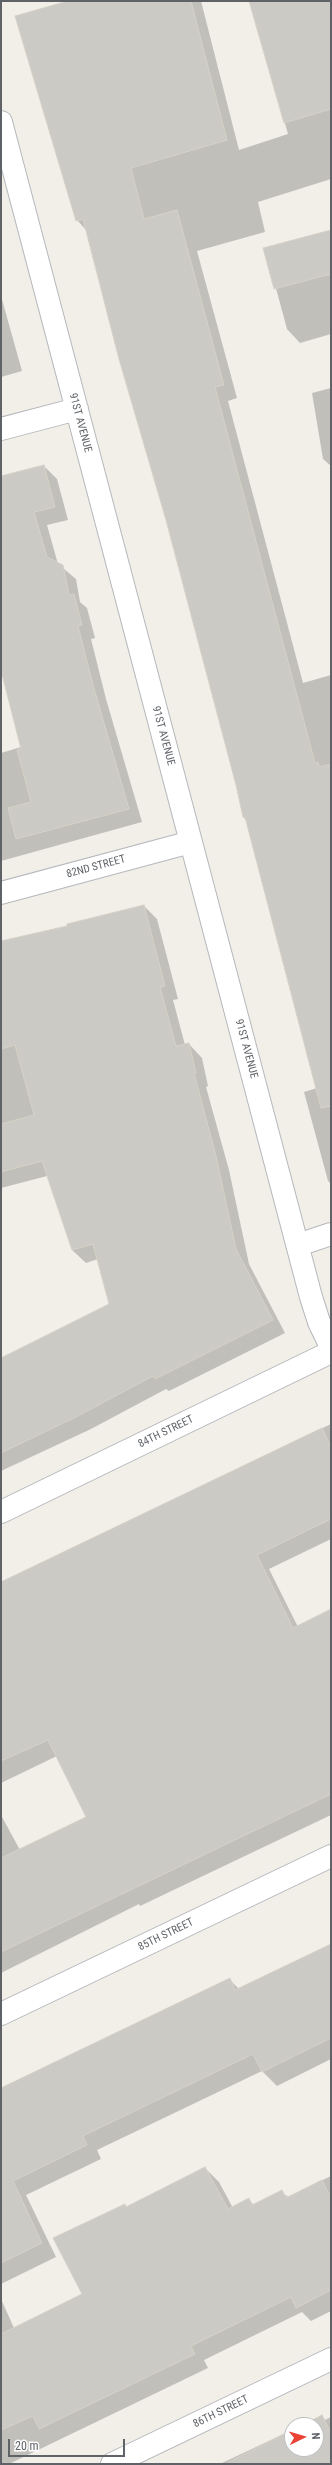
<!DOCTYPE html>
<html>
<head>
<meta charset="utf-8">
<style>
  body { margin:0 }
  #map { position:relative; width:332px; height:2465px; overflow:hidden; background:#f1efe8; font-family:"Roboto Condensed",sans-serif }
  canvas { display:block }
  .frame { position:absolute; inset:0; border:2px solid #5f6368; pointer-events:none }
  .north { position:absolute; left:284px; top:2417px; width:40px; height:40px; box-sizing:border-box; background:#fff; border:1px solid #bfc1c3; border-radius:50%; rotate:85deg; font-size:11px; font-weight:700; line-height:16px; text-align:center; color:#5f6368 }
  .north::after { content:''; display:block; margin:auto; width:14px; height:18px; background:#ea4335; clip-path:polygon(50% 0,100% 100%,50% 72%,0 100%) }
  .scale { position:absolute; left:8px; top:2439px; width:117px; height:18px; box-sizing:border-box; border:2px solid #5f6368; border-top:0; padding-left:5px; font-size:12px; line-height:14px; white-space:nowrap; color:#5f6368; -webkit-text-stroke:3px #fff; paint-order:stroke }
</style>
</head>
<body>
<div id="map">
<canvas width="332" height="2465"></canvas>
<div class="frame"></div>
<div class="north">N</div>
<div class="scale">20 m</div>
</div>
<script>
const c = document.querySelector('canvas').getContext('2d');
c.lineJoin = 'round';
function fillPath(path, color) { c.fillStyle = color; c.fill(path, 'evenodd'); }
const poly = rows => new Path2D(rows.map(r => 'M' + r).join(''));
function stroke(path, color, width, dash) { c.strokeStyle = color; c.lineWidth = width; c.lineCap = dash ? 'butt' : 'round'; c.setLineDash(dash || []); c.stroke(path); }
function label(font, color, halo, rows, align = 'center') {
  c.font = font + ' "Roboto Condensed",sans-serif'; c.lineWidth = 3.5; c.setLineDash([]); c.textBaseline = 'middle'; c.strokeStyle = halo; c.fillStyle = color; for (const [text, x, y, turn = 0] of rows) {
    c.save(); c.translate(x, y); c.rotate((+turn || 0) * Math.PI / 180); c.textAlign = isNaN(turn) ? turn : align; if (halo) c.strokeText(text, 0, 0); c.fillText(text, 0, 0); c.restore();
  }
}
const shadow = poly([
  [81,1,201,1,239,150,288,134,250,1,331,1,331,179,258,202,265,232,197,251,237,398,228,401,303,683,331,675,331,1184,328,1181,304,1092,317,1088,246,820,243,817,237,785,167,520,106,310,109,309,87,231,77,220],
  [331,231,331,334,300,343,287,329,265,248],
  [1,296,22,371,1,377],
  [331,388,331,466,323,459,312,393],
  [44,466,57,479,68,520,47,525,58,564,76,579,80,602,87,608,95,638,91,639,106,699,142,822,1,861,1,753,21,747,1,670,1,477],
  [144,906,157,919,178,999,173,1000,185,1045,189,1044,202,1058,208,1086,206,1087,229,1170,249,1264,285,1333,169,1391,166,1389,91,1429,1,1471,1,1358,110,1304,98,1259,86,1263,72,1250,47,1176,1,1188,1,943,68,927],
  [331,1424,331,1539,269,1569,298,1627,331,1610,331,1815,140,1906,139,1904,1,1973,1,1815,20,1850,88,1817,57,1756,1,1783,1,1582],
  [331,1945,331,2059,277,2086,262,2071,97,2150,101,2159,26,2195,56,2257,1,2284,1,2088,229,1979,239,1989],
  [205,2168,219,2182,233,2208,249,2200,254,2205,282,2192,288,2197,331,2176,331,2311,311,2321,302,2312,204,2360,208,2368,9,2464,1,2464,1,2299,14,2328,83,2294,54,2238,125,2205,127,2208],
  [322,2416,325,2420,331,2417,331,2464,220,2464,292,2430,292,2449,316,2449,316,2425,303,2425]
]);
const building = poly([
  [68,1,191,1,227,140,131,168,144,219,177,210,224,385,215,387,315,763,318,762,319,767,331,764,331,1106,321,1108,245,817,243,817,236,785,166,520,119,359,83,219,76,221,15,16,68,1],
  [249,1,331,1,331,109,284,123,249,1],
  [331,230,331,274,274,289,263,248,331,230],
  [44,465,55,507,34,512,47,557,63,565,69,595,74,594,82,625,78,626,93,685,129,809,16,839,8,808,31,802,17,750,21,749,1,670,1,476,44,465],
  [144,905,165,986,160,987,176,1046,189,1043,196,1073,194,1073,216,1156,236,1249,273,1320,155,1379,153,1376,78,1416,1,1453,1,1358,109,1304,93,1244,72,1250,42,1161,1,1172,1,1124,34,1115,15,1045,1,1049,1,941,67,926,67,924,144,905],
  [322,1428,331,1447,331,1519,257,1555,293,1628,331,1609,331,1794,1,1952,1,1858,86,1817,48,1740,1,1761,1,1582,322,1428],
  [331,1944,331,2038,262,2072,253,2054,83,2136,87,2145,13,2181,42,2243,1,2263,1,2088,230,1978,235,1990,331,1944],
  [205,2167,228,2209,249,2198,252,2205,282,2190,286,2198,322,2180,331,2198,331,2290,296,2308,291,2297,191,2346,195,2354,39,2429,33,2416,1,2430,1,2334,82,2294,53,2238,125,2204,126,2207,205,2167],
  [322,2415,331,2433,331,2464,225,2464,292,2430,292,2449,316,2449,316,2425,303,2425,322,2415]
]);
const street = poly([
  [1,122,311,1297,319,1322,331,1347],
  [1,429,77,409],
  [1,893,191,842],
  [298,1245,331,1234],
  [1,1512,331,1352],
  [1,2014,331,1856],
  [112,2464,331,2359]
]);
const streetNames = [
  ["91ST AVENUE",80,423,75],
  ["91ST AVENUE",163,736,75],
  ["82ND STREET",96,867,-15],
  ["91ST AVENUE",246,1049,75],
  ["84TH STREET",166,1432,-26],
  ["85TH STREET",166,1935,-26],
  ["86TH STREET",221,2412,-26]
];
fillPath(shadow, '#0003');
fillPath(building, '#cccac5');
stroke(building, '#d6d1c6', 1);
stroke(street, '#b5b8bc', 24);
stroke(street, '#fff', 22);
label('11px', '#5f6368', '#fff', streetNames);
</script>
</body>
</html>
